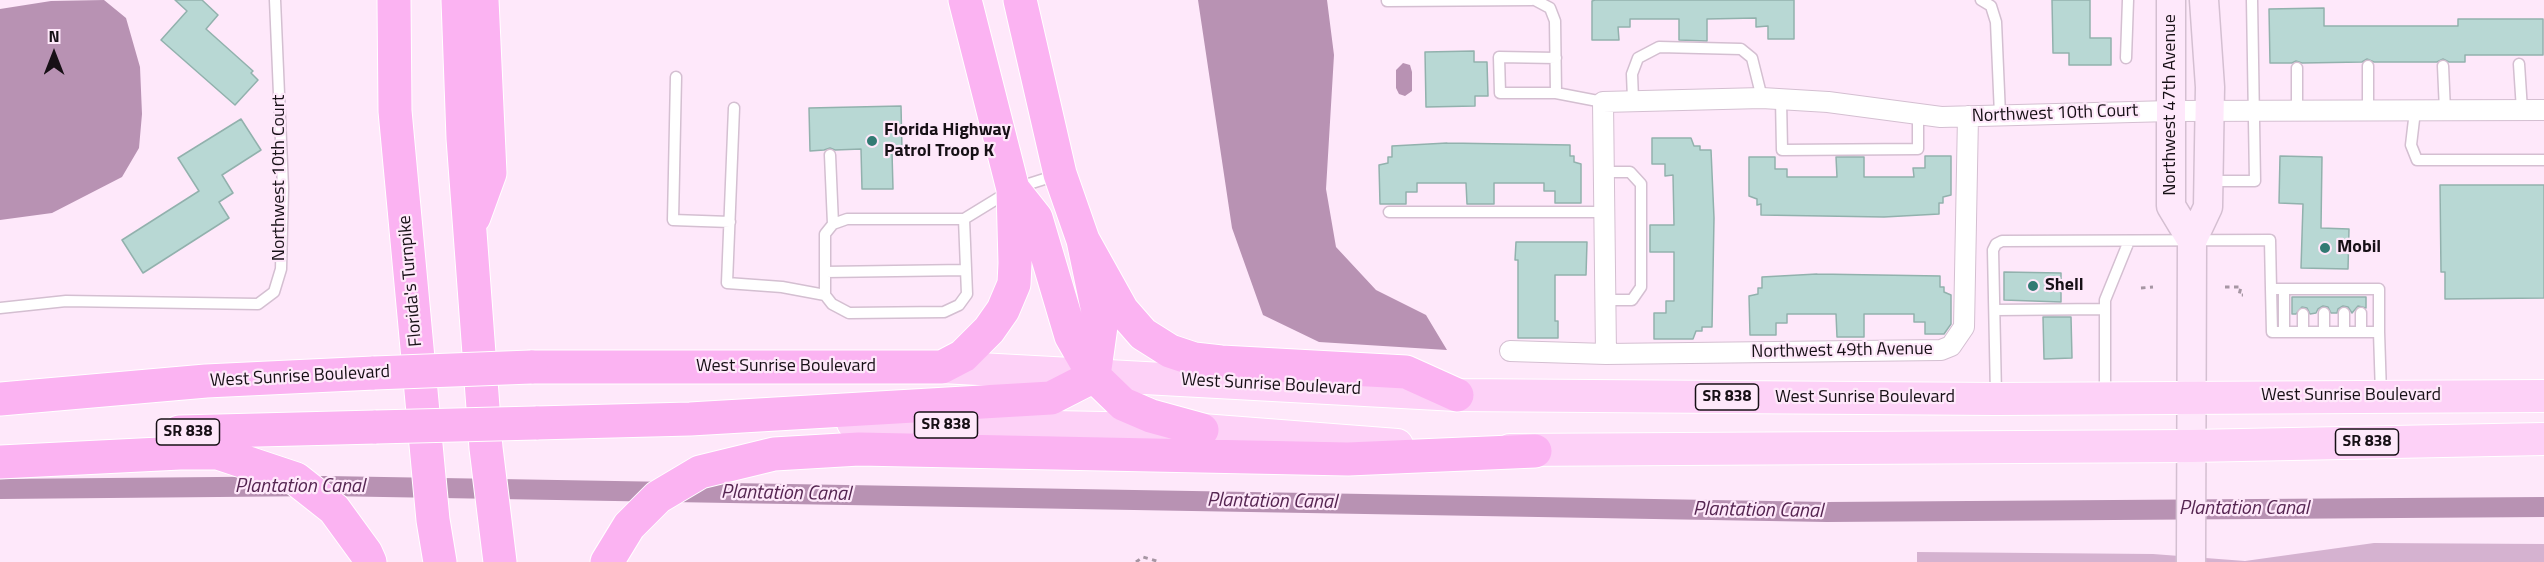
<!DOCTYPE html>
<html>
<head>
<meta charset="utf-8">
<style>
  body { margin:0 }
  #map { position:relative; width:2544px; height:562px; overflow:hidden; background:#fee8fa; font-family:"Titillium Web",sans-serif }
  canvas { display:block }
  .north { position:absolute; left:24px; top:24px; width:60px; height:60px; -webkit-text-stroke:4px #fee8fa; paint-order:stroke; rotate:0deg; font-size:16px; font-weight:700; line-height:24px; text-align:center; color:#171016 }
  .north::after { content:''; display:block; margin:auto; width:21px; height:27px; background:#171016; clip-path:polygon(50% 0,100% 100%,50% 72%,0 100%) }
</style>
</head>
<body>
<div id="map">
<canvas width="2544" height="562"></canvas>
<div class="north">N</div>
</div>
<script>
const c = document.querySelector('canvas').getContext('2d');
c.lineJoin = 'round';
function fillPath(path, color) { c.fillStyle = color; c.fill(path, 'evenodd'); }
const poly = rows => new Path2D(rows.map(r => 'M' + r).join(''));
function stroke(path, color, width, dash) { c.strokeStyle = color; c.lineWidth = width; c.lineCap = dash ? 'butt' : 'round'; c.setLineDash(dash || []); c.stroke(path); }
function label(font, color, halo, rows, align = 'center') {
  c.font = font + ' "Titillium Web",sans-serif'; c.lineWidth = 4.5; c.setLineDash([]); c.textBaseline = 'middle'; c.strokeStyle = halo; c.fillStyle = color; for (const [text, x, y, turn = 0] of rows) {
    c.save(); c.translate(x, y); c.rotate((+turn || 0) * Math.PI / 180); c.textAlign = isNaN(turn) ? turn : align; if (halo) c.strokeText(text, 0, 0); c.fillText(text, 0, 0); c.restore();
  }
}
const green = poly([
  [2374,543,2544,544,2544,562,1917,562,1917,552,2153,554,2245,561]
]);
const water = poly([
  [104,0,126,18,140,67,142,114,139,148,122,177,52,213,0,220,0,9,51,1],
  [1198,0,1327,0,1334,55,1326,189,1336,247,1376,290,1426,315,1447,350,1319,342,1263,315,1232,228],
  [1403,63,1410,65,1412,72,1412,91,1405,96,1399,94,1396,88,1396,70]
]);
const canal = poly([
  [0,489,326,486,1827,512,2544,507]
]);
const building = poly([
  [175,0,202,0,218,15,206,29,253,71,251,73,258,80,235,105,161,40,187,11,175,0],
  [1595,0,1794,0,1794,39,1768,39,1768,26,1756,27,1756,18,1707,19,1707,41,1679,40,1679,19,1630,19,1630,27,1618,27,1619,40,1592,40,1592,1,1595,0],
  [2052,0,2090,0,2090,38,2111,38,2111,65,2069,65,2069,53,2053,53,2052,0],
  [2324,8,2324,26,2458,26,2458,19,2543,19,2543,55,2465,55,2465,62,2449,62,2443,59,2437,62,2374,62,2367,59,2362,62,2302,63,2296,61,2292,63,2270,63,2269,9,2324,8],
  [1474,51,1474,62,1487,62,1488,96,1475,96,1475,106,1426,107,1425,52,1474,51],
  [901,106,902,151,892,152,893,189,862,189,861,149,835,150,830,148,824,150,810,151,809,108,901,106],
  [241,119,261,150,222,175,233,193,219,202,229,218,143,273,122,240,199,191,178,158,241,119],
  [1652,138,1691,138,1694,146,1700,146,1700,150,1711,150,1714,218,1712,327,1702,327,1702,331,1696,331,1693,339,1654,339,1654,313,1666,313,1666,301,1674,301,1674,252,1650,252,1650,225,1674,225,1673,175,1665,176,1665,164,1652,164,1652,138],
  [1447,143,1570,145,1570,156,1574,156,1574,162,1581,164,1581,203,1555,203,1555,191,1544,191,1544,183,1494,183,1494,204,1467,204,1466,183,1417,183,1417,192,1406,192,1406,204,1380,204,1379,165,1388,163,1388,157,1392,157,1392,146,1447,143],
  [1925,156,1951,156,1951,195,1943,197,1943,203,1939,203,1939,214,1884,217,1761,215,1761,204,1757,205,1757,199,1749,196,1749,157,1775,157,1775,169,1787,169,1787,177,1837,177,1836,157,1864,157,1864,177,1914,177,1913,168,1925,168,1925,156],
  [2280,156,2322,157,2321,228,2349,229,2348,269,2301,268,2303,204,2279,203,2280,156],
  [2440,185,2544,185,2544,298,2445,299,2445,272,2441,272,2440,185],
  [1516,242,1587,242,1586,275,1555,275,1555,321,1558,321,1558,338,1518,338,1518,260,1515,260,1516,242],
  [2004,272,2061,273,2061,302,2004,300,2004,272],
  [1817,274,1940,276,1940,287,1944,287,1944,292,1951,295,1951,324,1944,334,1925,334,1925,322,1914,322,1914,314,1864,314,1864,337,1837,337,1836,314,1787,314,1787,323,1776,323,1776,335,1750,335,1749,296,1758,294,1758,288,1762,288,1762,277,1817,274],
  [2292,297,2366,297,2366,308,2358,306,2352,313,2348,307,2343,306,2338,309,2337,313,2331,313,2328,307,2323,306,2318,309,2316,313,2310,314,2307,308,2302,307,2296,314,2292,314,2292,297],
  [2043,317,2071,317,2072,358,2044,359,2043,317]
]);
const path = poly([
  [2225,287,2241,287,2239,295,2243,295],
  [2141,288,2153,287],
  [1136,562,1143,557,1160,562]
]);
const lane = poly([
  [1535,0,1550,8,1555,21,1556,93,1603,102],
  [1981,0,1991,6,1996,22,2000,115],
  [1387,1,1532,0],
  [1556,58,1499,57,1500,93,1556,93],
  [2126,58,2128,0],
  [2519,64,2522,110],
  [2368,66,2368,111],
  [2443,66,2445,111],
  [2297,68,2297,111],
  [676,77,673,220,730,222],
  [1633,99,1632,74,1638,58,1659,47,1741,49,1752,58,1762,98],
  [1781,99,1782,150,1918,149,1918,114],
  [734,108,727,283,782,287,825,295],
  [2415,111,2411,145,2417,160,2544,160],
  [830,155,833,224],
  [1603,172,1630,172,1641,184,1641,287,1632,300,1605,300],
  [2209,181,2255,181,2252,0],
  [1389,212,1604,212],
  [964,219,847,219,833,224,825,234,825,295,832,304,849,313,944,312,959,305,967,294,964,219,1013,189,1057,175],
  [825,272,966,270],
  [2271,289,2272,332,2379,332,2381,394],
  [2284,289,2284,332],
  [0,308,66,301,258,304,274,292,281,269,283,188,275,0],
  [1995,310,2105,309],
  [2324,313,2324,332],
  [2344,313,2344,332],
  [2361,313,2361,332],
  [2303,332,2303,314],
  [1996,395,1993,250,1996,244,2002,241,2270,240,2271,289,2379,289,2379,332],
  [2105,395,2105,300,2129,241]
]);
const street = poly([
  [1510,351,1606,354,1941,350,1951,346,1964,327,1968,116],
  [1606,354,1603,102,1762,98,1828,102,1941,117,2171,111,2544,110]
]);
const secondary = poly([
  [2171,0,2171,206,2192,241],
  [2191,562,2192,241,2208,207,2210,87,2204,0]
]);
const primary = poly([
  [942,367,1457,395,1996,399,2544,396],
  [853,423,1202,430,1397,445],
  [1510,450,2191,446,2544,439]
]);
const highway = poly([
  [394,0,395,111,433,520,440,562],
  [458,0,463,138,486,448,500,562],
  [1020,0,1060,174,1083,240,1101,326,1094,376],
  [1013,189,1036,218,1071,336,1094,376,1123,404,1151,416,1202,430],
  [474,217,490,173,482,0],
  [1083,240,1122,310,1143,334,1170,351,1194,359,1221,362,1406,372,1457,395],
  [531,367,942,367,963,356,989,330,1003,310,1014,284,1015,263,1013,189,965,0],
  [0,399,206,381,374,373],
  [536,423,690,419,1051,398,1094,376],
  [179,432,376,427],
  [0,462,180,453,218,453,296,479,334,509,366,553,370,562],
  [607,562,629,526,658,497,700,472,774,454,859,449,1348,459,1535,451]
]);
const highwayBridge = poly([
  [374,373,531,367],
  [376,427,536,423]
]);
const markers = [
  [872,141,6,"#327a73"],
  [2325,248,6,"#327a73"],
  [2033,286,6,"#327a73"]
];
const shields = [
  [1727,397,63],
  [946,425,63],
  [188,432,63],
  [2367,442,63]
];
const shieldNames = [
  ["SR 838",1727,397],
  ["SR 838",946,425],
  ["SR 838",188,432],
  ["SR 838",2367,442]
];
const streetNames = [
  ["Northwest 47th Avenue",2171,105,-90],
  ["Northwest 10th Court",2055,114,-2],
  ["Northwest 10th Court",280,178,-90],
  ["Florida's Turnpike",411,281,-95],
  ["Northwest 49th Avenue",1842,351,-1],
  ["West Sunrise Boulevard",786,367],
  ["West Sunrise Boulevard",300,377,-3],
  ["West Sunrise Boulevard",1271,385,3],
  ["West Sunrise Boulevard",2351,396],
  ["West Sunrise Boulevard",1865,398]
];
const poiNames = [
  ["Florida Highway",884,131],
  ["Patrol Troop K",884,152],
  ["Mobil",2337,248],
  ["Shell",2045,286]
];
const waterNames = [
  ["Plantation Canal",300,487],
  ["Plantation Canal",786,494,1],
  ["Plantation Canal",1272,502,1],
  ["Plantation Canal",2244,509],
  ["Plantation Canal",1758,511,1]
];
fillPath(green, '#d5b2d0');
fillPath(water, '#b892b3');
stroke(canal, '#b892b3', 20);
fillPath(building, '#b8d8d4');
stroke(building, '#92b1ad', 1.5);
stroke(lane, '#d4bfd1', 13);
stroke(street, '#d4bfd1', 22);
stroke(secondary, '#d4bfd1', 31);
stroke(primary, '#fff', 34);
stroke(highway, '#fff', 35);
stroke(path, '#a696a3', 3, [4.5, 4.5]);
stroke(lane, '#fff', 10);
stroke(street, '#fff', 20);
stroke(secondary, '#fee8fb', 28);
stroke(primary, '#fdd1f7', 32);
stroke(highway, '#fbb3f2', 33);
stroke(highwayBridge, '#fff', 35, []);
stroke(highwayBridge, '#fbb3f2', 33);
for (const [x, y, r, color] of markers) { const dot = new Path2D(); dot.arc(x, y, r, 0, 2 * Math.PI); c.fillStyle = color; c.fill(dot); stroke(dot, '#fee8fa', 2); }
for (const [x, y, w] of shields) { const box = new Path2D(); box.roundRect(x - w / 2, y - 13, w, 26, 4.5); c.fillStyle = '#fee8fa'; c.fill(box); stroke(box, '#171016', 1.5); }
label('bold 16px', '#171016', null, shieldNames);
label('18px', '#171016', '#fee8fa', streetNames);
label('bold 18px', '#171016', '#fee8fa', poiNames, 'left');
label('italic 20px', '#562652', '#fee8fa', waterNames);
</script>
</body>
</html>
